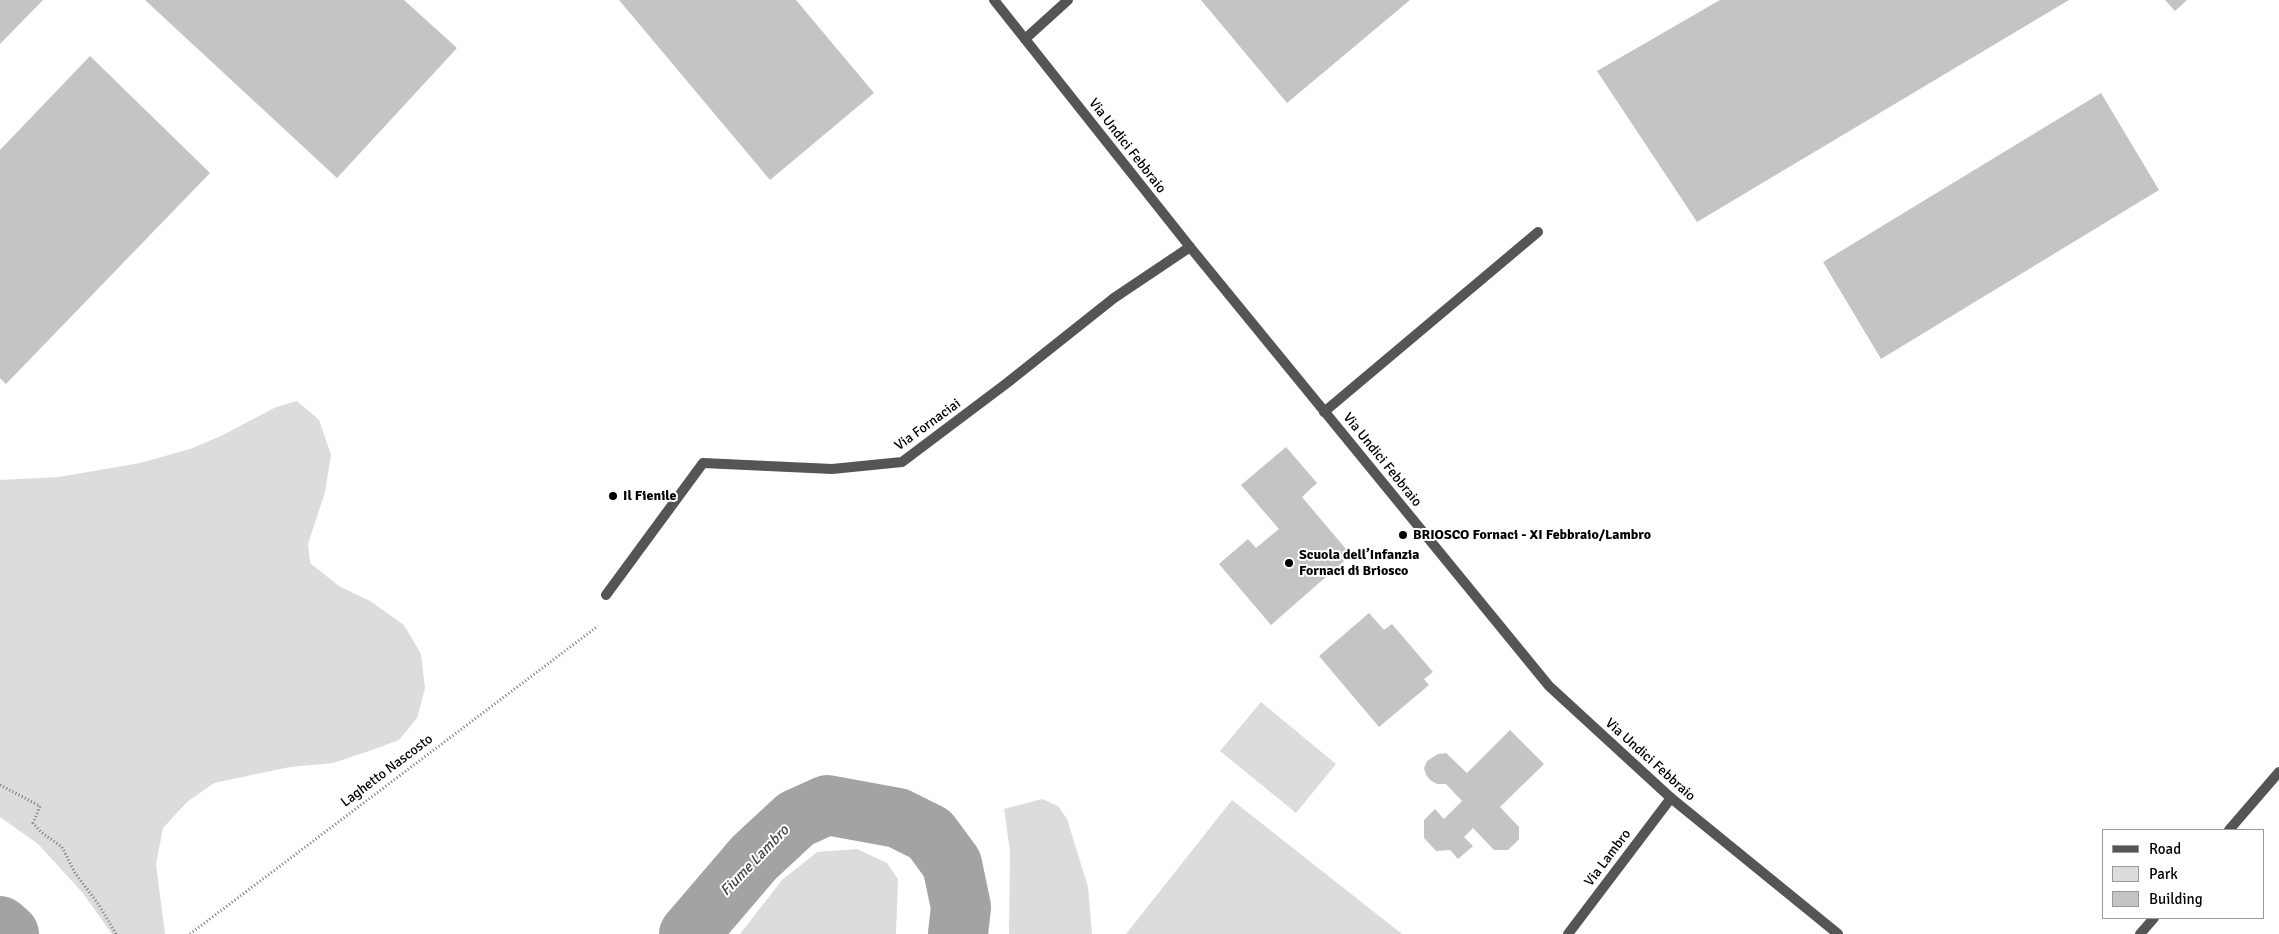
<!DOCTYPE html>
<html>
<head>
<meta charset="utf-8">
<style>
  body { margin:0 }
  #map { position:relative; width:2279px; height:934px; overflow:hidden; background:#fff; font-family:Signika,sans-serif }
  canvas { display:block }
  .legend { position:absolute; left:2102px; top:829px; width:162px; height:90px; box-sizing:border-box; background:#fff; border:1px solid #999; margin:0; padding:6px 9px; list-style:none; font-size:15px; color:#000 }
  .legend li { display:flex; align-items:center; gap:10px; height:25px }
  .legend b { width:25px; border:1px solid #999 }
</style>
</head>
<body>
<div id="map">
<canvas width="2279" height="934"></canvas>
<ul class="legend">
<li><b style="height:6px;background:#555"></b>Road</li>
<li><b style="height:14px;background:#dcdcdc"></b>Park</li>
<li><b style="height:14px;background:#c4c4c4"></b>Building</li>
</ul>
</div>
<script>
const c = document.querySelector('canvas').getContext('2d');
c.lineJoin = 'round';
function fillPath(path, color) { c.fillStyle = color; c.fill(path, 'evenodd'); }
const poly = rows => new Path2D(rows.map(r => 'M' + r).join(''));
function stroke(path, color, width, dash) { c.strokeStyle = color; c.lineWidth = width; c.lineCap = dash ? 'butt' : 'round'; c.setLineDash(dash || []); c.stroke(path); }
function label(font, color, halo, rows, align = 'center') {
  c.font = font + ' Signika,sans-serif'; c.lineWidth = 4; c.setLineDash([]); c.textBaseline = 'middle'; c.strokeStyle = halo; c.fillStyle = color; for (const [text, x, y, turn = 0] of rows) {
    c.save(); c.translate(x, y); c.rotate((+turn || 0) * Math.PI / 180); c.textAlign = isNaN(turn) ? turn : align; if (halo) c.strokeText(text, 0, 0); c.fillText(text, 0, 0); c.restore();
  }
}
const green = poly([
  [297,401,319,420,331,455,325,492,308,544,310,563,339,586,370,601,404,625,421,654,425,688,417,718,399,740,372,750,333,763,290,767,214,783,187,802,163,828,156,864,165,934,112,934,82,892,38,844,0,817,0,480,59,477,140,463,190,449,221,436,276,407],
  [1261,702,1336,764,1296,813,1220,751],
  [1042,799,1058,806,1067,819,1088,887,1092,934,1009,934,1010,851,1004,809],
  [1232,800,1402,934,1126,934],
  [857,849,887,863,898,879,896,934,740,934,782,880,817,852]
]);
const river = poly([
  [0,926,9,934],
  [689,934,754,858,796,819,827,805,898,818,930,834,952,864,961,907,958,934]
]);
const building = poly([
  [0,0,43,0,0,44],
  [145,0,404,0,457,48,337,178],
  [619,0,796,0,874,93,770,180],
  [1201,0,1410,0,1287,103],
  [1720,0,2069,0,1697,222,1597,71],
  [2165,0,2187,0,2175,11],
  [90,56,210,173,6,384,0,378,0,150],
  [2101,93,2159,190,1881,359,1823,262],
  [1286,447,1317,483,1302,497,1351,555,1271,625,1219,564,1248,539,1256,548,1279,529,1241,485],
  [1369,613,1384,630,1392,624,1433,672,1424,679,1429,685,1379,727,1319,656],
  [1510,730,1544,764,1500,807,1519,827,1519,839,1508,850,1494,850,1473,828,1464,837,1473,846,1458,859,1450,850,1436,851,1424,838,1424,820,1435,809,1444,819,1462,801,1446,784,1437,784,1430,780,1426,775,1424,768,1427,761,1438,754,1446,753,1467,773]
]);
const path = poly([
  [0,785,40,806,33,823,41,832,62,847,75,873,99,905,116,934],
  [190,934,598,626]
]);
const service = poly([
  [1324,412,1538,232]
]);
const minor = poly([
  [1025,39,1068,0],
  [606,595,703,463,832,469,902,462,1007,383,1114,298,1190,247],
  [2229,830,2279,772],
  [1568,934,1671,798],
  [2140,934,2154,918]
]);
const tertiary = poly([
  [994,0,1190,247,1549,686,1671,798,1838,934]
]);
const markers = [
  [613,496,5,"#000"],
  [1403,535,5,"#000"],
  [1289,563,5,"#000"]
];
const streetNames = [
  ["Via Undici Febbraio",1127,146,52],
  ["Via Fornaciai",928,425,-36],
  ["Via Undici Febbraio",1382,460,51],
  ["Via Undici Febbraio",1650,760,42],
  ["Laghetto Nascosto",387,771,-37],
  ["Via Lambro",1608,858,-53]
];
const poiNames = [
  ["Il Fienile",623,496],
  ["BRIOSCO Fornaci - XI Febbraio/Lambro",1413,535],
  ["Scuola dell’Infanzia",1299,555],
  ["Fornaci di Briosco",1299,571]
];
const waterNames = [
  ["Fiume Lambro",755,861,-46]
];
fillPath(green, '#dcdcdc');
stroke(river, '#a3a3a3', 60);
fillPath(building, '#c4c4c4');
stroke(path, '#777', 3, [1, 2.5]);
stroke(service, '#555', 10);
stroke(minor, '#555', 10);
stroke(tertiary, '#555', 10);
for (const [x, y, r, color] of markers) { const dot = new Path2D(); dot.arc(x, y, r, 0, 2 * Math.PI); c.fillStyle = color; c.fill(dot); stroke(dot, '#fff', 2); }
label('14px', '#000', '#fff', streetNames);
label('bold 14px', '#000', '#fff', poiNames, 'left');
label('italic 15px', '#444', '#fff', waterNames);
</script>
</body>
</html>
